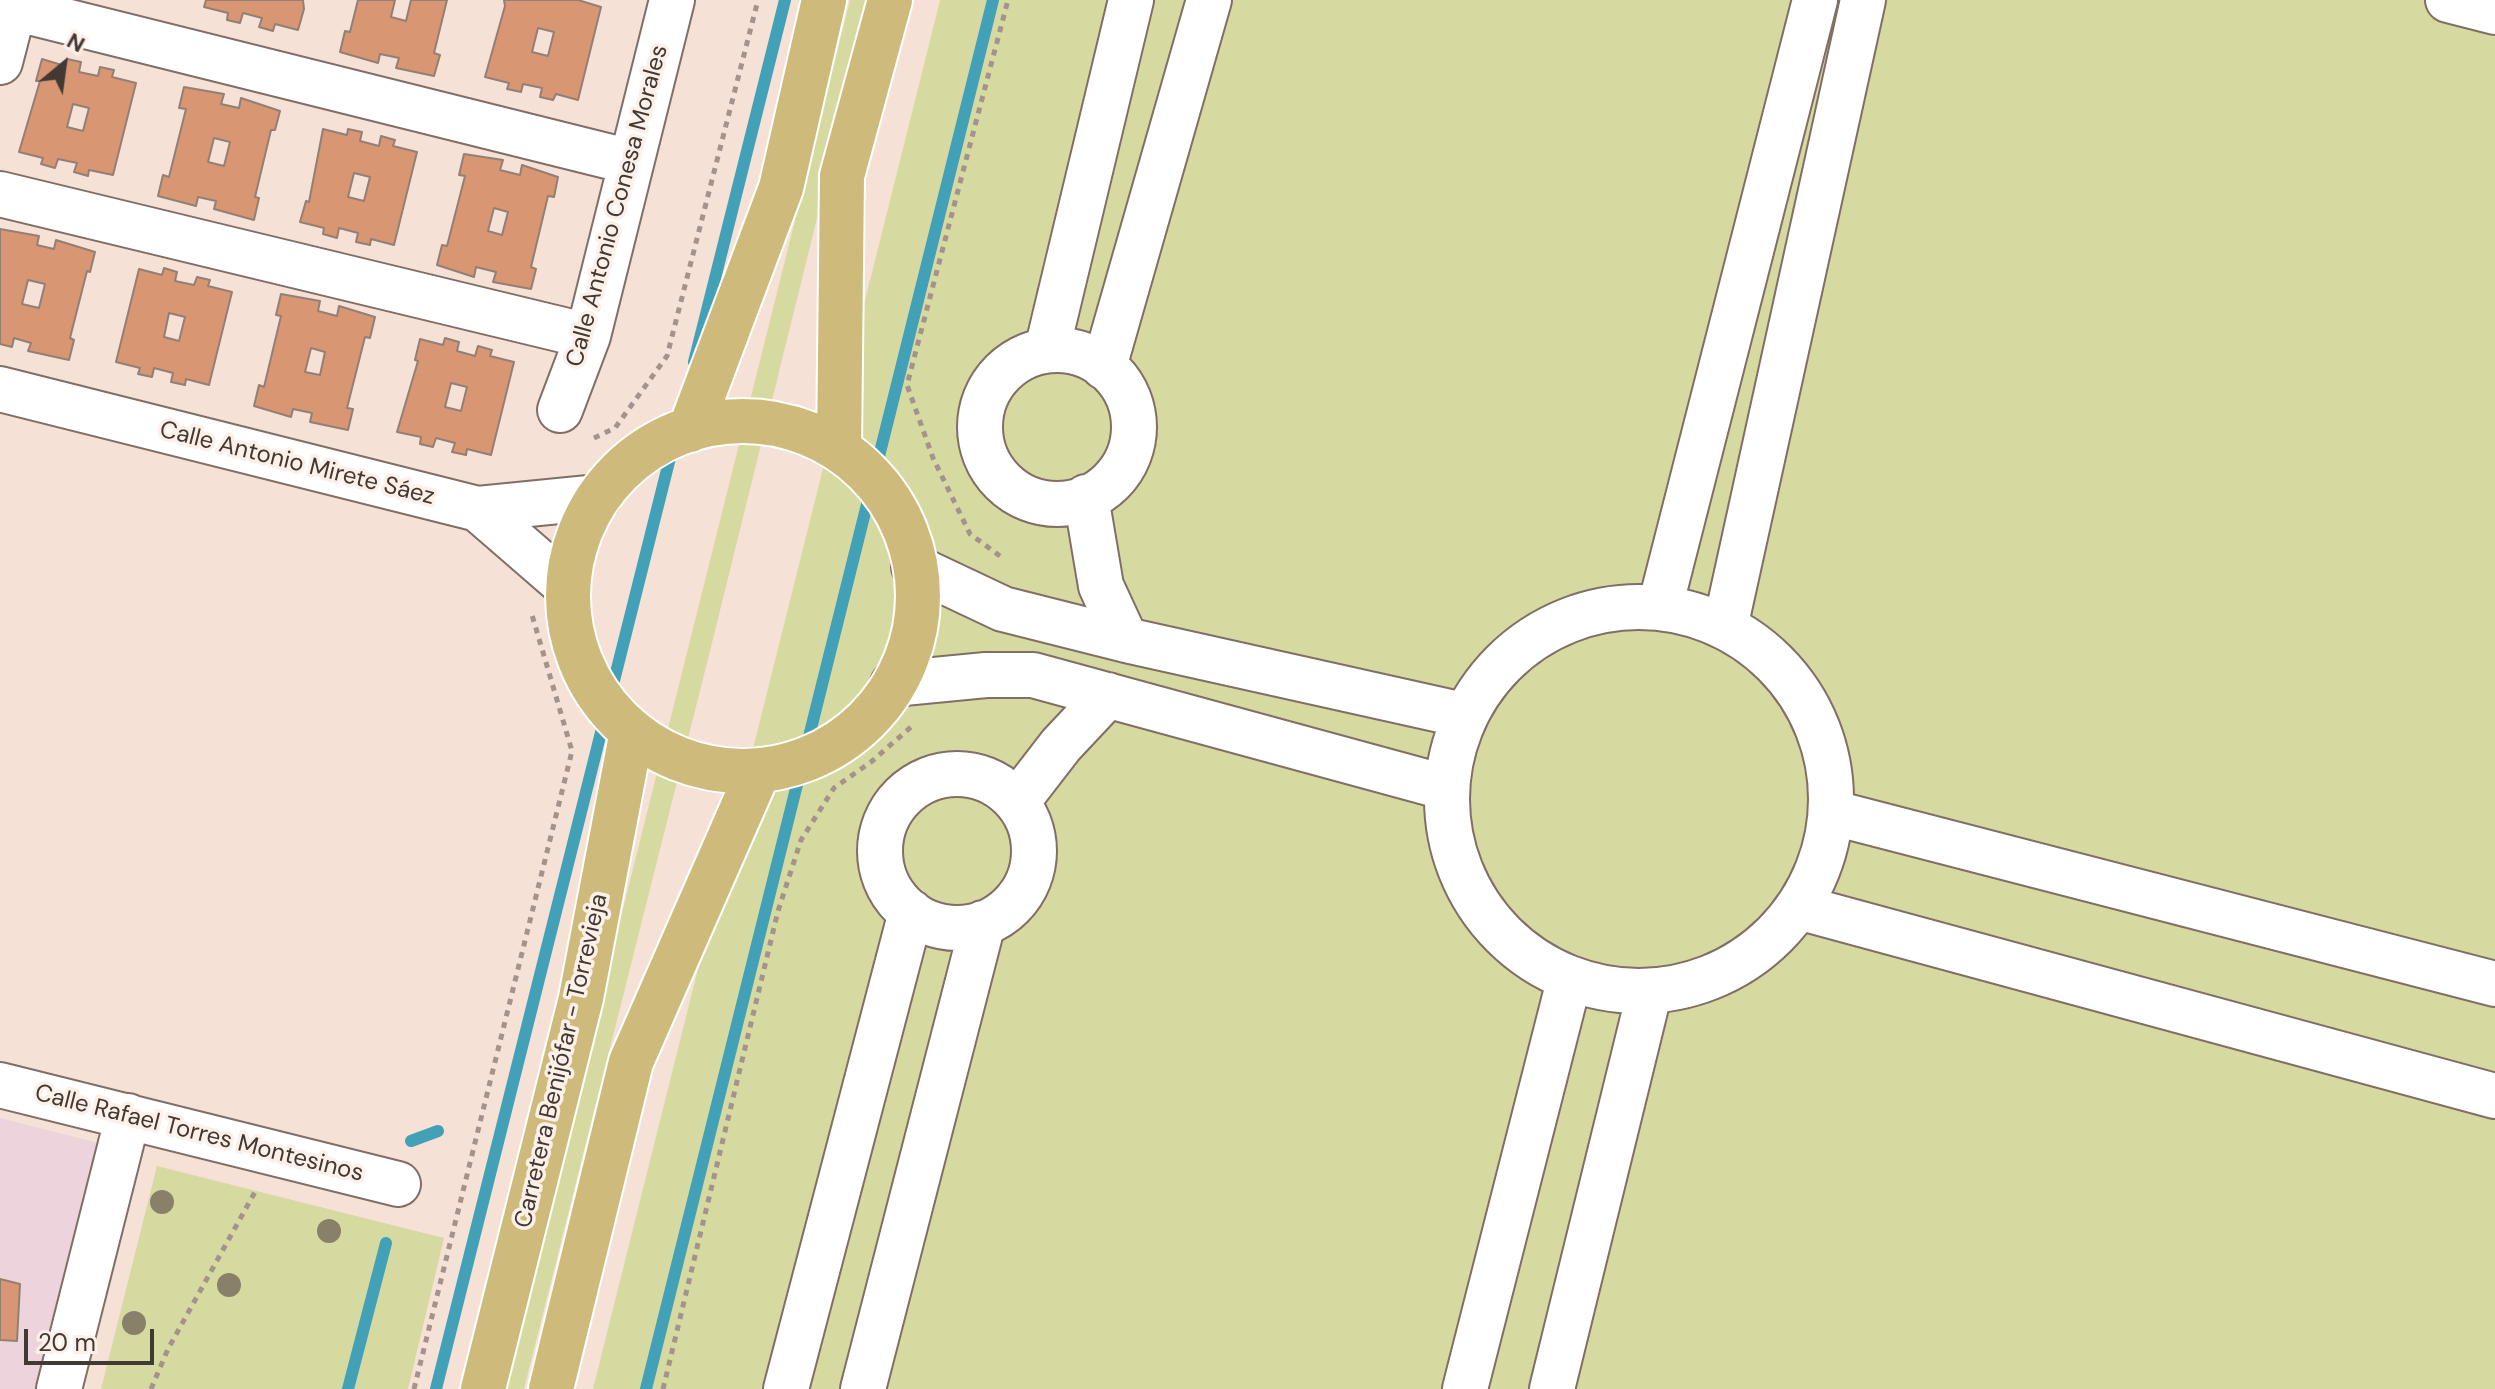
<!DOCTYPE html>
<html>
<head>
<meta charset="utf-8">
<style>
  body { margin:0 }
  #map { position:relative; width:2495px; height:1389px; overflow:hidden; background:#f6e1d6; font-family:"DM Sans",sans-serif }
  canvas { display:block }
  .north { position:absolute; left:24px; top:24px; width:80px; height:80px; -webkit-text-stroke:6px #fdf0e9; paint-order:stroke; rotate:29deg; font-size:22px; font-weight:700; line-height:32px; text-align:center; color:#423935 }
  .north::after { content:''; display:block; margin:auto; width:28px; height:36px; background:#423935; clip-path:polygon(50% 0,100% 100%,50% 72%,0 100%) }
  .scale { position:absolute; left:24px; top:1329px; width:130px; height:36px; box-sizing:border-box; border:4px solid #423935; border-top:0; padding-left:10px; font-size:24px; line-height:28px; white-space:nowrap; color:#423935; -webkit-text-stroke:6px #fdf0e9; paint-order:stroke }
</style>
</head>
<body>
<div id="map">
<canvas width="2495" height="1389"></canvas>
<div class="north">N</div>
<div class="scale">20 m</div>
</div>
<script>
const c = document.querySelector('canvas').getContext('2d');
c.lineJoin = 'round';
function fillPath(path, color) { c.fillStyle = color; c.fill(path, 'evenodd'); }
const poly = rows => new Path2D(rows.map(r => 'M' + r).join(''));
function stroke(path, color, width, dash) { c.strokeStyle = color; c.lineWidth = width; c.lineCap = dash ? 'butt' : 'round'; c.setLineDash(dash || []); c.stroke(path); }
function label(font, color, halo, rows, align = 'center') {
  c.font = font + ' "DM Sans",sans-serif'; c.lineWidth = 7; c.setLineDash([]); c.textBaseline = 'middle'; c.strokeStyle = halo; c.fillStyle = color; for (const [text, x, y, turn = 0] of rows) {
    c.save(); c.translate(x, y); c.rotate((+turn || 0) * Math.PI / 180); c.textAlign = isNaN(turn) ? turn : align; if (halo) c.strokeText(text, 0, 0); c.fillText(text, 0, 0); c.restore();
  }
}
const commercial = poly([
  [0,1118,99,1143,37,1389,0,1389]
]);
const green = poly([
  [850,0,871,0,708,659,524,1389,503,1389],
  [940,0,2495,0,2495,1389,593,1389],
  [157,1166,444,1238,408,1389,101,1389]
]);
const stream = poly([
  [694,362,785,0],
  [411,1141,438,1131],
  [348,1389,386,1243],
  [436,1389,677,430],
  [646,1389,993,0]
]);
const building = poly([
  [206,0,303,0,304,9,298,30,275,24,273,31,259,27,262,18,243,13,240,23,227,20,228,13,204,7,206,0],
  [358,0,395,0,391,17,406,21,411,0,447,0,434,53,440,55,434,76,396,68,399,58,380,54,378,63,340,52,345,31,350,32,358,0],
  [504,0,578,0,601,7,578,100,556,94,553,100,540,97,542,88,523,84,521,92,507,89,509,83,485,77,505,6,504,0],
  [538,28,554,32,548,56,532,52,538,28],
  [42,59,65,66,67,59,81,62,79,72,98,76,100,67,114,70,112,77,136,83,113,175,89,170,88,176,74,172,77,163,58,159,55,168,41,164,43,158,19,152,40,81,36,81,42,59],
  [73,104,89,108,83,131,67,127,73,104],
  [184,87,224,94,221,104,239,108,241,98,280,111,275,130,271,130,255,197,259,198,254,220,214,209,216,201,198,197,196,206,158,196,163,175,169,177,186,109,179,108,184,87],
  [214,138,230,142,224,166,208,162,214,138],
  [323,129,347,135,348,129,362,132,360,141,379,146,381,136,395,140,393,146,417,152,394,245,371,239,370,245,356,242,358,233,339,228,337,238,323,234,324,228,300,222,306,201,309,202,323,129],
  [354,173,370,177,364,201,348,197,354,173],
  [464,154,503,160,500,170,520,175,522,165,558,177,554,197,548,196,531,267,536,269,531,289,493,282,496,272,476,267,474,277,437,265,442,245,447,246,465,176,459,175,464,154],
  [494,208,508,212,502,235,488,231,494,208],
  [0,229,39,236,37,245,54,249,56,240,95,252,90,272,87,271,70,338,74,340,69,360,28,351,31,343,14,338,12,347,0,344,0,229],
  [28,280,45,284,39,308,22,304,28,280],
  [164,268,177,272,175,281,194,285,197,277,210,280,208,286,232,292,209,385,186,379,185,385,171,382,173,373,154,368,152,377,138,374,140,368,116,362,139,269,162,275,164,268],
  [169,313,185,317,179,341,164,337,169,313],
  [281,294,320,301,318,311,337,316,339,306,375,317,370,338,365,337,347,408,353,409,348,430,310,422,312,413,293,409,291,417,254,406,259,385,264,387,281,316,276,315,281,294],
  [311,348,325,352,320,375,305,372,311,348],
  [445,338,459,342,457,351,475,356,478,346,492,350,490,356,514,362,491,455,467,449,466,455,452,452,455,443,436,438,433,447,420,444,421,437,397,432,418,361,415,360,420,339,443,345,445,338],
  [451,383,467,387,461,411,445,407,451,383],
  [0,1279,20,1284,17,1341,0,1340,0,1279]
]);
const path = poly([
  [594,438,615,428,667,356,758,0],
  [1000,556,970,534,933,458,907,385,1008,0],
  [151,1389,168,1349,255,1192],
  [414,1389,572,751,532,615],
  [663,1389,778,911,801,840,834,788,871,762,911,727]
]);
const minor = poly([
  [2448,0,2495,12],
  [13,8,631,162],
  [0,62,16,0],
  [0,194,588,336],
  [1047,350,1131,0],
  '980 427a77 77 0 1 1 154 0a77 77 0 1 1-154 0Z',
  [1104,367,1209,0],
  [0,389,478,509,568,587],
  [560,410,588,336,672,0],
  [1086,497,1101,586,1126,640],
  [478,509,599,497],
  [914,567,1003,609,1126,640,1463,715],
  '1447 799a192 192 0 1 1 384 0a192 192 0 1 1-384 0Z',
  [1660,607,1815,0],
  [1726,623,1863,0],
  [893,684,986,675,1033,675,1444,787],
  '880 851a77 77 0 1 1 154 0a77 77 0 1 1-154 0Z',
  [1017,802,1061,745,1108,695],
  [1834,813,2495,984],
  [1802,908,2495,1096],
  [0,1085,398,1184],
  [59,1389,128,1116],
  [786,1389,911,912],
  [863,1389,983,923],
  [1465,1389,1569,981],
  [1552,1389,1649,994]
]);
const major = poly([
  '568 596a175 175 0 1 1 350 0a175 175 0 1 1-350 0Z',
  [690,430,781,188,824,0],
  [839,449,842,176,890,0],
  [483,1389,581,998,632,731],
  [551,1389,631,1062,759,770]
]);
const trees = [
  [162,1202],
  [329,1231],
  [229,1285],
  [134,1323]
];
const streetNames = [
  ["Calle Antonio Conesa Morales",618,206,-75],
  ["Calle Antonio Mirete Sáez",297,464,14],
  ["Carretera Benijófar - Torrevieja",562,1061,-77],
  ["Calle Rafael Torres Montesinos",199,1134,14]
];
fillPath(commercial, '#edd4dc');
fillPath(green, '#d6daa0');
stroke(stream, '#43a1b7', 12);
fillPath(building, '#d89673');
stroke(building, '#927f75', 2);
stroke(minor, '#816e65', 48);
stroke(major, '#fff', 48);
stroke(path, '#a3938c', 5, [6, 6]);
stroke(minor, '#fff', 44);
stroke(major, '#cebb7c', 44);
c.fillStyle = '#89806a';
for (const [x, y] of trees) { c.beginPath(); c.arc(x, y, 12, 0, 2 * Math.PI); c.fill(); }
label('24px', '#423935', '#fdf0e9', streetNames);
</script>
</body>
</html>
